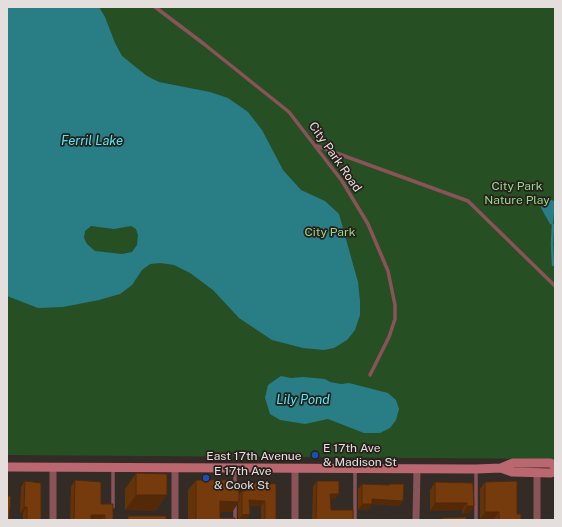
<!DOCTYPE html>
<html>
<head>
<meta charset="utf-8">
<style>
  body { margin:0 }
  #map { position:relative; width:562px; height:527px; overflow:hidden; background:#332b26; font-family:"Public Sans",sans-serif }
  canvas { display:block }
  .frame { position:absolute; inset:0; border:8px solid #e4dfdc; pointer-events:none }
</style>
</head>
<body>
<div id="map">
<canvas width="562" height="527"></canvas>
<div class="frame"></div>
</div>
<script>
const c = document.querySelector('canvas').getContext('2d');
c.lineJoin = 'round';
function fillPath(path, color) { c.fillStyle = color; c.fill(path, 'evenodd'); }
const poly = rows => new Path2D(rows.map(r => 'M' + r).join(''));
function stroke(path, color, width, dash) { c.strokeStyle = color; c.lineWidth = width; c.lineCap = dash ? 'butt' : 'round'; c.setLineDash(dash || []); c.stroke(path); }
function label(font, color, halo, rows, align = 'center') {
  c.font = font + ' "Public Sans",sans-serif'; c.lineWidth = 3.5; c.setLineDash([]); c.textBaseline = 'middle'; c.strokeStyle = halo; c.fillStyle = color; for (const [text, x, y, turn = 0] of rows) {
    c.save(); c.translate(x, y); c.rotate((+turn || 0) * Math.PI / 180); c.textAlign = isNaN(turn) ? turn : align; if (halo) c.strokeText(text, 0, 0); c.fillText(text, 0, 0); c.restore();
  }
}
const green = poly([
  [7,7,555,7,555,459,7,455]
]);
const water = poly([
  [7,7,99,7,105,17,115,43,122,56,147,76,159,82,210,92,228,98,248,112,262,130,283,170,301,190,325,201,339,214,358,282,360,301,360,315,355,330,347,340,334,348,324,350,303,348,272,340,239,318,213,290,190,273,174,265,160,263,150,264,142,270,132,285,120,294,99,300,63,307,38,308,7,296],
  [91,226,114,229,131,226,136,229,138,235,137,245,132,252,122,254,95,251,87,244,84,238,85,231],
  [547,199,555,201,553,225,550,224,541,208,543,200],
  [281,376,291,378,303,377,325,379,330,382,341,384,349,383,388,393,396,400,399,409,396,420,390,428,380,433,364,433,328,419,305,424,280,420,270,414,265,398,268,385]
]);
const stream = poly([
  [553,265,552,243,553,225]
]);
const lane = poly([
  [155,7,204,44,289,112,342,181,368,224,388,271,395,305,395,319,389,337,370,375],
  [317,146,468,201,555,286],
  [113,467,113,507],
  [355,469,355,520],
  [476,470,476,520],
  [235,489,235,469],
  [235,520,235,505]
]);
const street = poly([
  [53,467,53,520],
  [175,520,175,467],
  [295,520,295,468],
  [416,520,417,469],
  [537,520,537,472]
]);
const secondary = poly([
  [7,467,476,469,501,468,513,463,550,463,555,465],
  [501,468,512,472,551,473,555,471]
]);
const wall = poly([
  [136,473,156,511,125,510,125,489],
  [75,480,101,504,113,520,70,520,71,487],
  [196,480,233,485,239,495,242,491,242,488,246,482,276,484,276,520,261,520,261,506,250,506,250,514,246,520,238,520,238,503,232,512,220,512,220,518,235,520,188,520,188,490],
  [25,481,41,520,23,520,23,513,20,513,21,487],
  [317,481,335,499,330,499,331,510,353,520,312,520,313,486],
  [435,482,474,506,469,514,462,514,462,510,430,511,430,490],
  [485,482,517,514,521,520,494,520,494,519,480,519,480,489],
  [362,484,388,485,390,484,403,501,399,506,372,504,368,510,358,510,358,489],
  [555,488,555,520,554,520]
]);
const shadedWall = poly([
  [330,494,339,494,335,499,327,499],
  [136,495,167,495,156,511,125,510],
  [372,499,403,501,399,506,372,504,368,510,358,510,362,504],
  [249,500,265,501,261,506,246,506],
  [220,501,239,502,232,512,212,512],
  [435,503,467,503,462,510,430,511],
  [467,506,474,506,469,514,462,514],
  [24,507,27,507,23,513,20,513],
  [485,512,499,512,494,519,480,519],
  [250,514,246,520,238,520,242,515],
  [91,515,105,515,102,520,88,520]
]);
const building = poly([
  [136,473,167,474,167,495,136,495,136,473],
  [7,480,8,480,8,496,11,496,9,520,7,520,7,480],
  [75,480,101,482,101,504,113,504,113,520,105,520,105,515,91,515,91,520,74,520,75,480],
  [196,480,233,480,233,485,239,485,239,502,220,501,220,518,235,518,235,520,196,520,196,480],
  [25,481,41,483,41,520,27,520,27,507,24,507,25,481],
  [317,481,339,481,339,494,330,494,331,510,353,510,353,520,316,520,317,481],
  [517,481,517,514,521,514,521,520,499,520,499,512,485,512,485,482,517,481],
  [246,482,276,484,276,520,265,520,265,501,249,500,250,514,242,515,242,491,246,491,246,482],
  [435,482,473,483,474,506,467,506,467,503,435,503,435,482],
  [362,484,389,485,390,484,404,484,403,501,372,499,372,504,362,504,362,484],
  [128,516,166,516,166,520,128,520,128,516],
  [466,517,466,520,442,520,442,518,466,517],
  [382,519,401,520,382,520,382,519]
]);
const markers = [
  [315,455,4,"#1a4fb4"],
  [206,478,4,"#1a4fb4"]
];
const streetNames = [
  ["City Park Road",335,157,55],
  ["East 17th Avenue",254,456]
];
const parkNames = [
  ["City Park",517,186],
  ["Nature Play",517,200],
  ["City Park",330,232]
];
const poiNames = [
  ["E 17th Ave",323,448],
  ["& Madison St",323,462],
  ["E 17th Ave",214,471],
  ["& Cook St",214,485]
];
const waterNames = [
  ["Ferril Lake",92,141],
  ["Lily Pond",303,400]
];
fillPath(green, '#274f24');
fillPath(water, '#297d85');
stroke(stream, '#297d85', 2.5);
stroke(lane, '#895358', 3.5);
stroke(street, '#895358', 7);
stroke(secondary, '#bb6770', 9);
fillPath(wall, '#65330a');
fillPath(shadedWall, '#532908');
fillPath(building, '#763b0c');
stroke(building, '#532908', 1);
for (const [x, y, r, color] of markers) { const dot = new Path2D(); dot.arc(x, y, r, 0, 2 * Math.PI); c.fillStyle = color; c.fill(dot); stroke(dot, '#29211d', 1.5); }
label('12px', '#e4dfdc', '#29211d', streetNames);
label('12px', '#90d889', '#29211d', parkNames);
label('12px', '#e4dfdc', '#29211d', poiNames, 'left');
label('italic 13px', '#4deaf9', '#29211d', waterNames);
</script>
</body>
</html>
